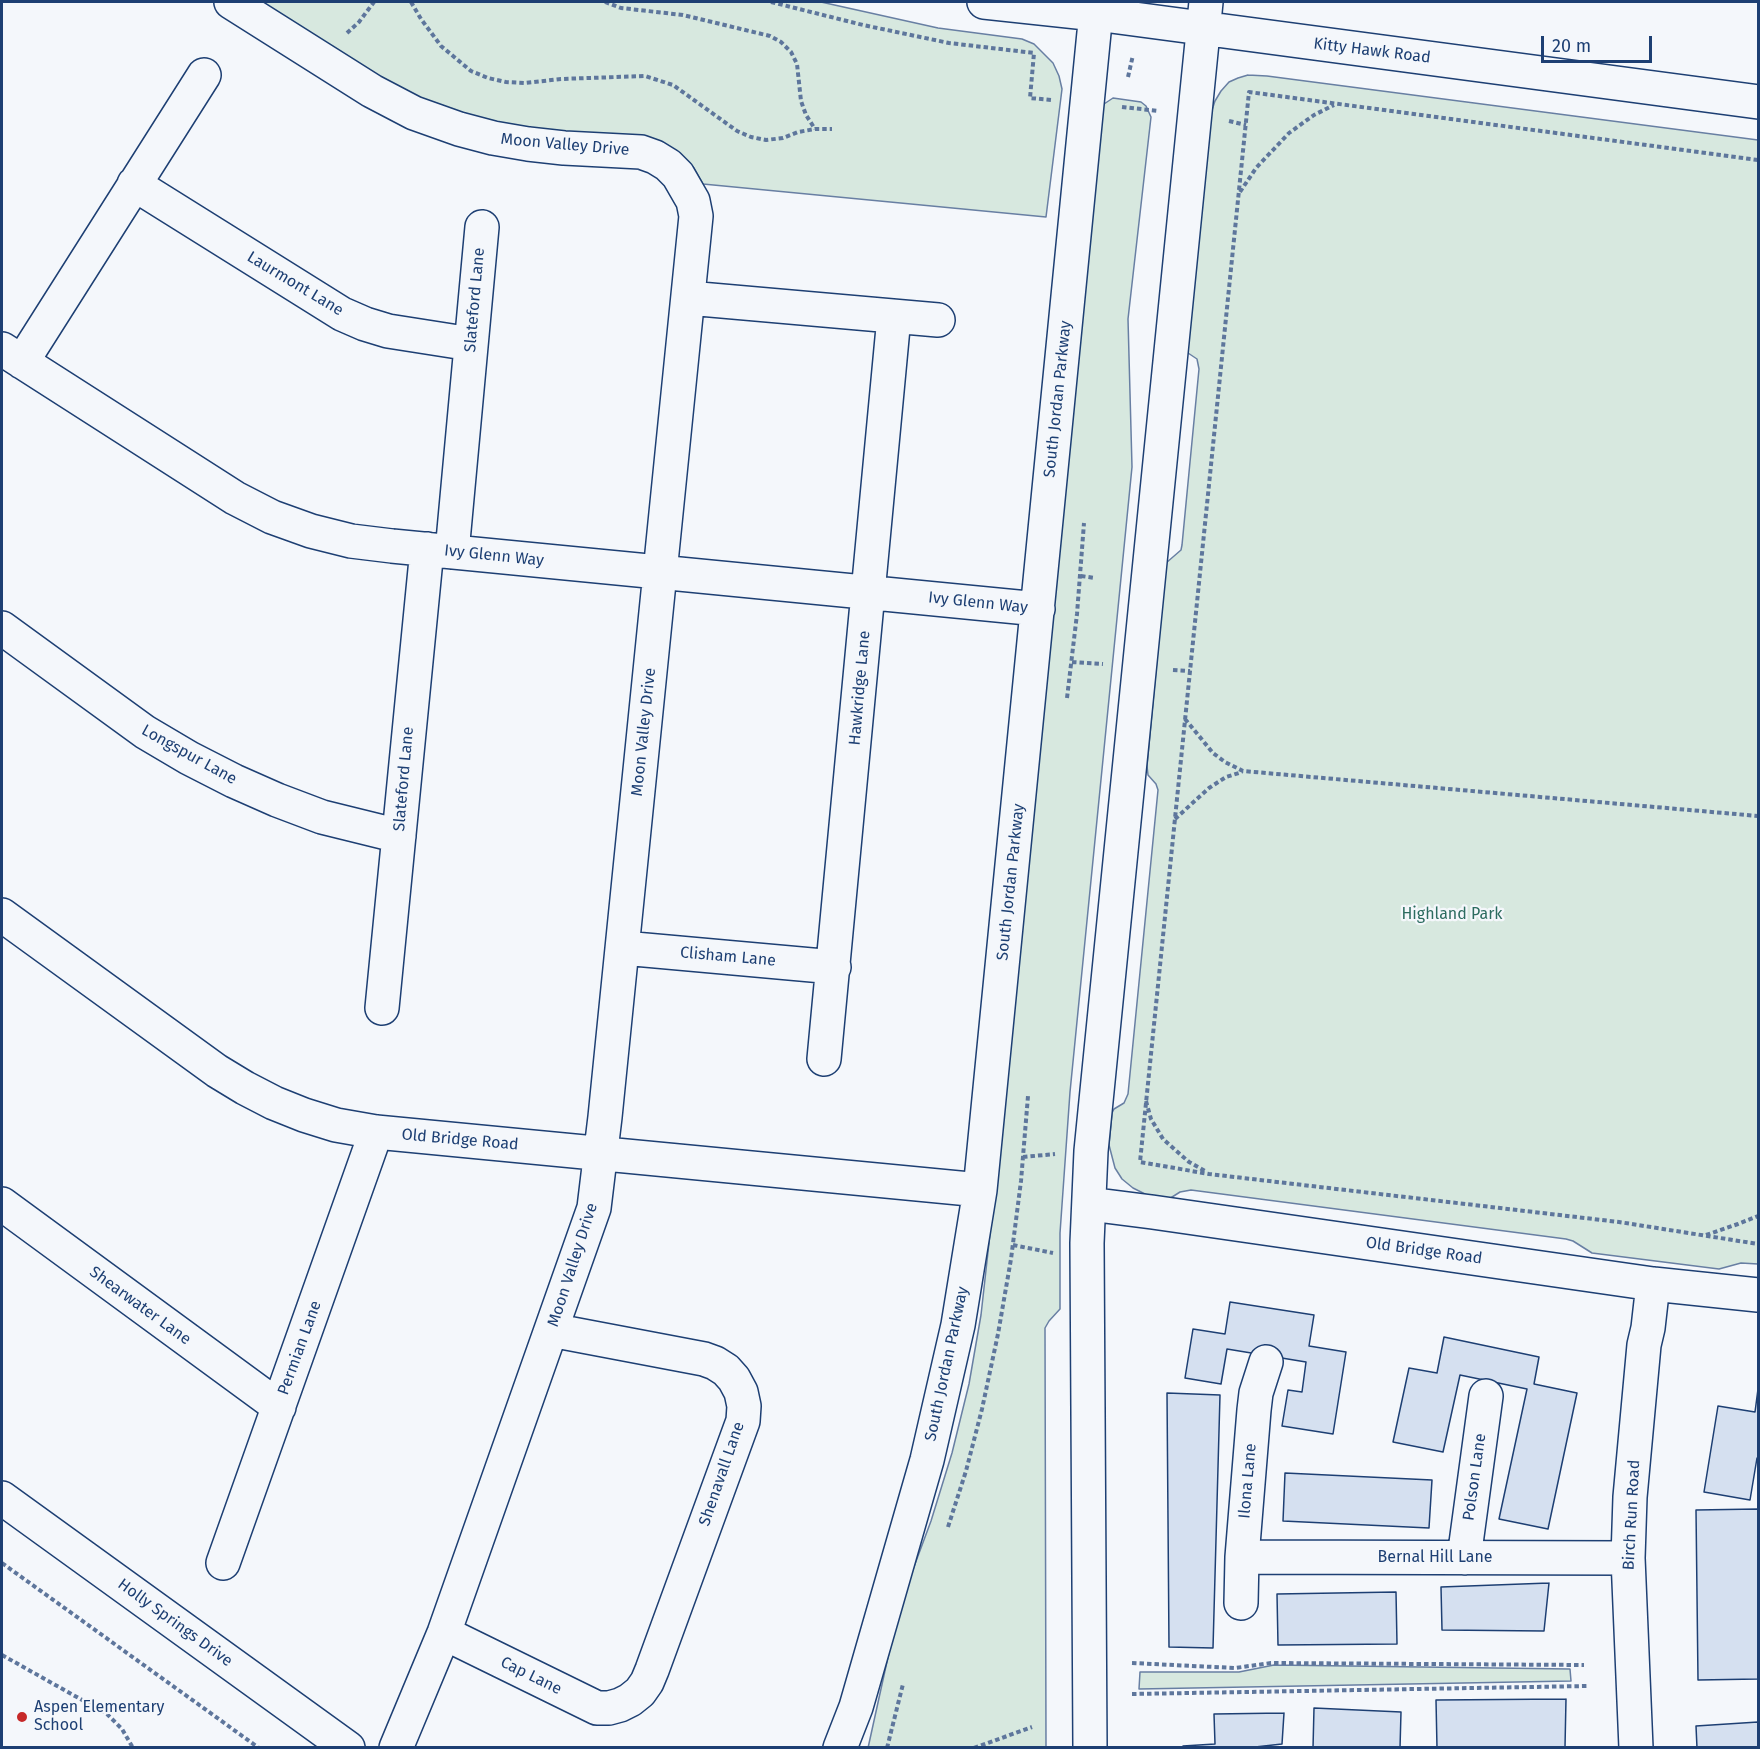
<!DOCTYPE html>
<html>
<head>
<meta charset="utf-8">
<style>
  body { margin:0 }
  #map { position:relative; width:1760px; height:1749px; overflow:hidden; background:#f4f7fb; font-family:"Fira Sans",sans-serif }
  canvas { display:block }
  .frame { position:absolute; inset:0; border:3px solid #1d3f73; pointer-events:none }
  .scale { position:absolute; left:1541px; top:36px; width:111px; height:27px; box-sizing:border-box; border:3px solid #1d3f73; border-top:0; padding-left:8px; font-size:18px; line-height:21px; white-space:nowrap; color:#1d3f73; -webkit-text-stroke:4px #f4f7fb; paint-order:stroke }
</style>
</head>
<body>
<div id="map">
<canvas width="1760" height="1749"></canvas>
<div class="frame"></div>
<div class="scale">20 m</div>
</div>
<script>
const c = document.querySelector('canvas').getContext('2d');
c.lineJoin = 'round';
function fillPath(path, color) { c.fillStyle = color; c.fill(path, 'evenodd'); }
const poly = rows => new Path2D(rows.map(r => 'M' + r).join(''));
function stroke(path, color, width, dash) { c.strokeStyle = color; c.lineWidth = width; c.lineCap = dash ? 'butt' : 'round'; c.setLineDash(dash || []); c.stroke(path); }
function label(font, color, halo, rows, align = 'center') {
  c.font = font + ' "Fira Sans",sans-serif'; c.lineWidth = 4.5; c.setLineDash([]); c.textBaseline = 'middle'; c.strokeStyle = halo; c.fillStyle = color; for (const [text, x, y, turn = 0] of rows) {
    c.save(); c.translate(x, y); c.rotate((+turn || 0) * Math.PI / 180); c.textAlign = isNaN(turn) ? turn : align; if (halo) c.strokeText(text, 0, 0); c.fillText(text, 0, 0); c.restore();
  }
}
const green = poly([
  [253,2,821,2,938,28,1022,39,1034,44,1053,63,1059,76,1062,89,1046,217,703,184,694,168,683,157,669,148,522,130,419,101,253,2],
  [1248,75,1267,76,1758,140,1758,1264,1741,1263,1719,1269,1592,1253,1573,1241,1566,1239,1191,1190,1180,1192,1169,1199,1147,1195,1133,1188,1122,1179,1115,1168,1109,1145,1112,1113,1114,1109,1124,1103,1128,1094,1158,790,1156,784,1148,775,1147,766,1166,563,1181,550,1182,545,1199,369,1197,359,1188,353,1187,350,1211,113,1215,101,1221,91,1229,82,1238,78,1248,75],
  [1113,98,1141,102,1146,106,1151,117,1128,319,1132,467,1070,1092,1060,1233,1060,1309,1049,1321,1045,1328,1046,1747,868,1748,899,1607,931,1521,952,1453,969,1384,981,1315,989,1243,1100,113,1104,104,1113,98],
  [1274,1665,1570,1669,1571,1681,1139,1689,1140,1672,1239,1672,1274,1665]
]);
const building = poly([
  [1230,1302,1314,1315,1309,1346,1346,1352,1333,1434,1282,1426,1288,1390,1302,1392,1306,1362,1227,1349,1221,1384,1185,1378,1193,1329,1225,1334,1230,1302],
  [1444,1337,1539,1357,1534,1384,1577,1393,1548,1529,1499,1519,1527,1389,1460,1375,1443,1452,1393,1442,1409,1368,1437,1373,1444,1337],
  [1758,1389,1758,1458,1757,1458,1750,1500,1704,1492,1718,1406,1755,1412,1758,1389],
  [1167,1393,1220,1395,1213,1648,1169,1647,1167,1393],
  [1285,1473,1432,1480,1429,1528,1283,1521,1285,1473],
  [1758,1509,1758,1679,1698,1680,1696,1510,1758,1509],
  [1549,1583,1544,1631,1442,1630,1441,1587,1549,1583],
  [1396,1592,1397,1644,1278,1645,1277,1594,1396,1592],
  [1566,1699,1565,1747,1437,1748,1436,1700,1566,1699],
  [1314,1708,1401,1712,1400,1748,1313,1748,1314,1708],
  [1284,1713,1282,1744,1246,1748,1183,1748,1183,1746,1215,1744,1214,1714,1284,1713],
  [1758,1722,1758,1748,1697,1748,1696,1726,1758,1722]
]);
const path = poly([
  [411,2,421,19,441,46,471,71,488,78,506,82,525,83,561,79,645,76,673,85,737,131,751,137,766,140,783,138,798,132,815,129,832,129],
  [605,2,621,8,683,15,770,36,781,42,791,52,797,64,801,101,806,115,815,129],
  [771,2,863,25,949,43,1034,53,1030,98,1052,100],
  [347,33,359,22,374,2],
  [1128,77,1133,55],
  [1122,107,1159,111],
  [1229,121,1246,125],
  [1758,160,1249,92,1140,1162,1209,1174,1619,1222,1758,1244],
  [1240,192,1256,168,1289,133,1314,115,1334,105],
  [1081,576,1095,578],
  [1072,662,1103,664],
  [1173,670,1190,671],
  [1067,698,1077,614,1084,523],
  [1185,719,1213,753,1225,762,1243,771,1758,816],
  [1175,819,1209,788,1226,777,1242,772],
  [1146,1101,1151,1119,1163,1139,1189,1162,1207,1172],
  [1023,1157,1055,1154],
  [1706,1235,1738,1224,1758,1216],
  [1013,1245,1053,1253],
  [948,1527,966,1471,982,1409,998,1334,1011,1259,1021,1181,1028,1096],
  [2,1563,259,1748],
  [2,1655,107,1714,122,1729,133,1748],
  [1132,1663,1235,1668,1271,1663,1584,1665],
  [1132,1694,1587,1686],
  [887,1748,903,1684],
  [974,1748,1032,1727]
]);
const minor = poly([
  [231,2,372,91,414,113,459,129,493,138,528,144,564,148,641,152,655,157,668,165,678,175,693,201,696,216,605,1117,594,1208,444,1633,396,1748],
  [984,2,1096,14,1758,102],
  [134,184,342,314,365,324,388,331,471,344],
  [688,298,938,320],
  [2,349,235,498,272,517,311,531,351,541,392,546,1038,609],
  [22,362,204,75],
  [452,552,482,227],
  [2,628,145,732,189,758,234,781,277,800,322,817,399,836],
  [2,915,217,1071,245,1088,274,1103,304,1115,336,1125,376,1132,980,1190],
  [623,948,834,967],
  [382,1008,427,549],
  [824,1059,894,317],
  [2,1204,279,1407],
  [1089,1204,1152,1212,1653,1284,1758,1295],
  [2,1498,348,1748],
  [1242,1557,1628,1558],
  [1464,1558,1486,1396],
  [223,1563,376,1132],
  [1241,1603,1242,1557,1254,1410,1256,1393,1266,1362],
  [444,1633,597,1708,609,1708,620,1705,630,1700,640,1692,647,1682,652,1670,743,1421,744,1406,741,1392,734,1379,726,1370,715,1363,704,1359,551,1330],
  [840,1748,856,1707,927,1460,958,1325,980,1190,1097,2],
  [1090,1748,1087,1243,1091,1151,1206,2],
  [1636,1748,1628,1558,1630,1497,1644,1345,1648,1328,1653,1284]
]);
const markers = [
  [22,1717,6,"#c62828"]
];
const streetNames = [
  ["Kitty Hawk Road",1372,51,7],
  ["Moon Valley Drive",565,145,5],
  ["Laurmont Lane",295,284,31],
  ["Slateford Lane",475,300,-85],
  ["South Jordan Parkway",1058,399,-84],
  ["Ivy Glenn Way",494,556,6],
  ["Ivy Glenn Way",978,603,6],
  ["Hawkridge Lane",860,688,-85],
  ["Moon Valley Drive",644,732,-84],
  ["Longspur Lane",189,755,29],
  ["Slateford Lane",404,779,-85],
  ["South Jordan Parkway",1011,882,-84],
  ["Clisham Lane",728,957,5],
  ["Old Bridge Road",460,1140,5],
  ["Old Bridge Road",1424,1251,8],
  ["Moon Valley Drive",573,1265,-72],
  ["Shearwater Lane",140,1306,36],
  ["Permian Lane",300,1348,-70],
  ["South Jordan Parkway",947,1364,-78],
  ["Shenavall Lane",722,1474,-71],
  ["Polson Lane",1475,1477,-82],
  ["Ilona Lane",1248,1481,-85],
  ["Birch Run Road",1632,1515,-87],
  ["Bernal Hill Lane",1435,1558],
  ["Holly Springs Drive",175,1623,36],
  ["Cap Lane",531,1676,26]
];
const parkNames = [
  ["Highland Park",1452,915]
];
const poiNames = [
  ["Aspen Elementary",34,1708],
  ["School",34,1726]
];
fillPath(green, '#d7e8df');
stroke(green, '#687fa3', 1.5);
fillPath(building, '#d5e0f0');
stroke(building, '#1d3f73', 1.5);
stroke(minor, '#1d3f73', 36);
stroke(path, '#5e769c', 4, [4.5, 3]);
stroke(minor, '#f4f7fb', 33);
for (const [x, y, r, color] of markers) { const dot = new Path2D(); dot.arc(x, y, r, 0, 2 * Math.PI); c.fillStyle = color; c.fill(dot); stroke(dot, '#f4f7fb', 2); }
label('16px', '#1d3f73', '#f4f7fb', streetNames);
label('16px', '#2c6c60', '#f4f7fb', parkNames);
label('16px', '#1d3f73', '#f4f7fb', poiNames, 'left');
</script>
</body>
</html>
